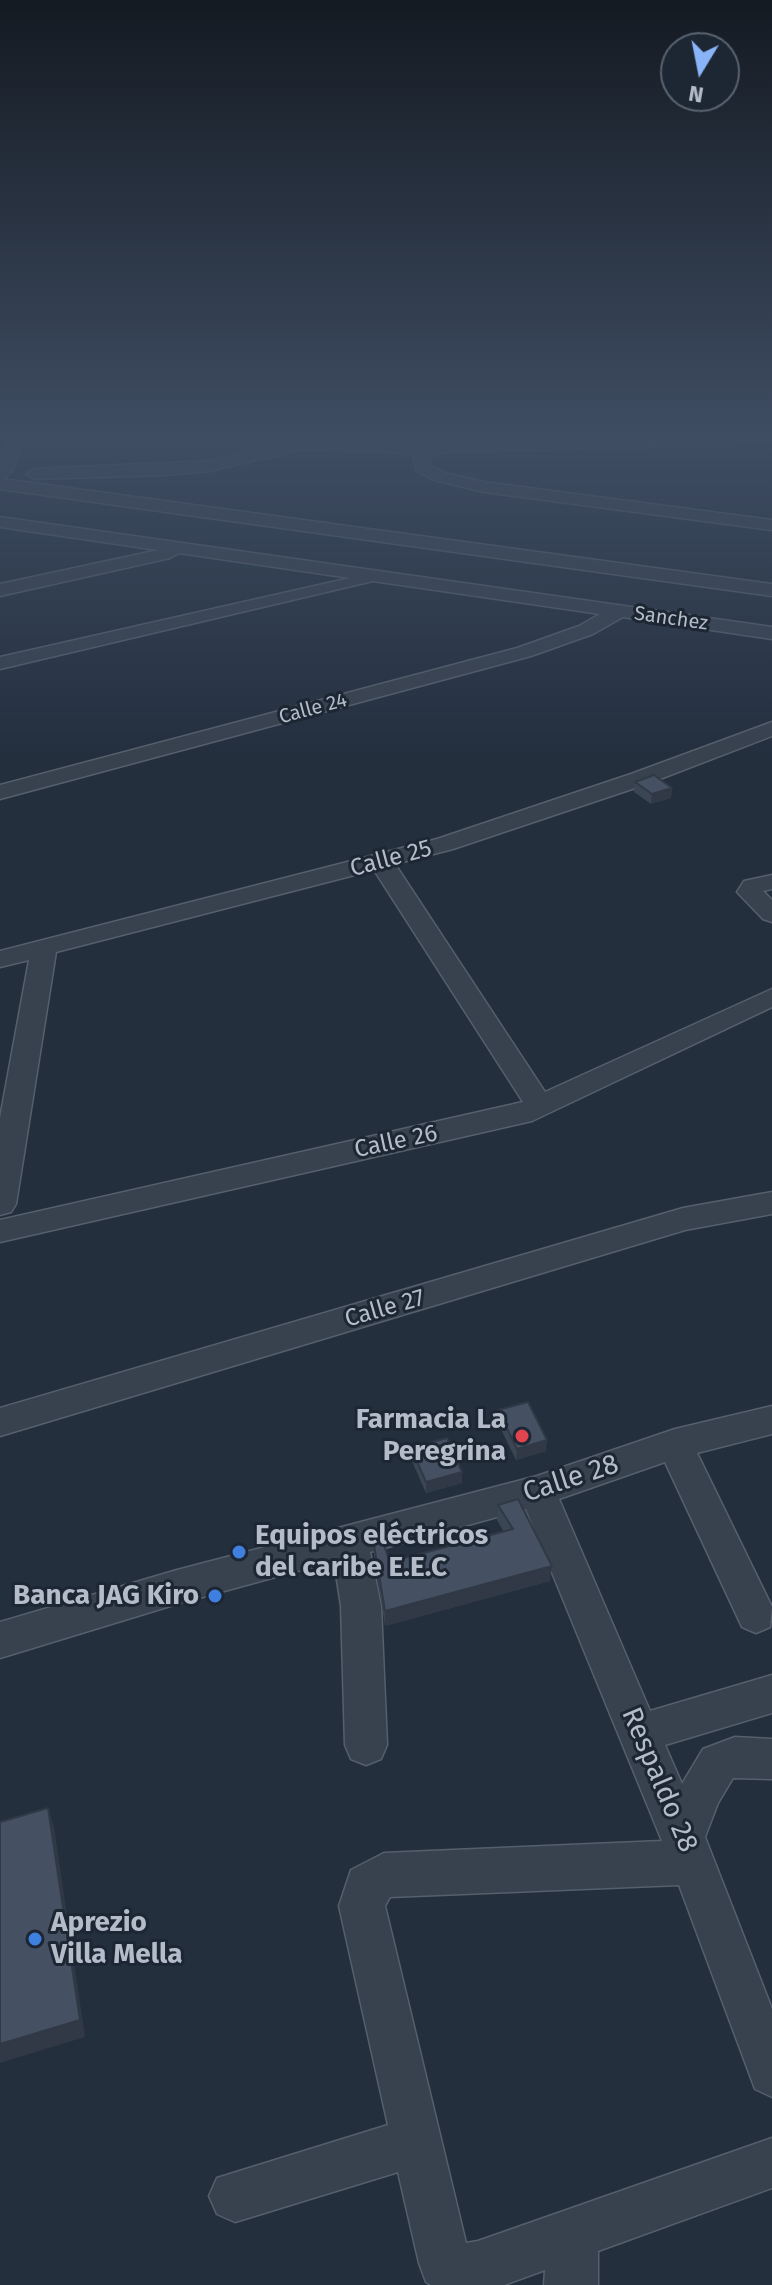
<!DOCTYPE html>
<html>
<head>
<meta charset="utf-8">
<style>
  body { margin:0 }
  #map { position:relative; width:772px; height:2285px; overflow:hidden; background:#242f3e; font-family:"Fira Sans",sans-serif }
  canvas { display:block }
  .north { position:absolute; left:660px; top:32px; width:80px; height:80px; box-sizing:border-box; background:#1d2633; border:2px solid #59626f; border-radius:50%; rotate:190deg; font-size:22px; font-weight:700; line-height:32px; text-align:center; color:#b4bcc9 }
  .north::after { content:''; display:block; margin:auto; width:28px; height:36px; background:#8ab4f8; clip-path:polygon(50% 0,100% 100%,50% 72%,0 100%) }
</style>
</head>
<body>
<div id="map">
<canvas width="772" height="2285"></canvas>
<div class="north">N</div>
</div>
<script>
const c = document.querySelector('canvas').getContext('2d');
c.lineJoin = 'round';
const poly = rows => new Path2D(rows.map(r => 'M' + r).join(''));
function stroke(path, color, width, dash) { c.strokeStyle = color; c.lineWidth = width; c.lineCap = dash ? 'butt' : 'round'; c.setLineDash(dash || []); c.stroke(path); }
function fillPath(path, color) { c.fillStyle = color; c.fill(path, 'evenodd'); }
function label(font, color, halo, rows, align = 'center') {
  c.font = font + ' "Fira Sans",sans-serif'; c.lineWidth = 6; c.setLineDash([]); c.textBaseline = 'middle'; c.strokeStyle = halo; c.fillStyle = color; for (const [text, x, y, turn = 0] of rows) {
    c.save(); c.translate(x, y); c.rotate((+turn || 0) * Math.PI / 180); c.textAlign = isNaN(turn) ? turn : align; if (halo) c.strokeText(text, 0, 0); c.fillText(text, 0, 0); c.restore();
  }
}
const minor = poly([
  [9,436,25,436,13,470,3,479,772,584,772,596,0,489,0,461,9,436],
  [274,436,294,436,303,440,419,443,772,436,772,443,428,453,431,466,445,473,484,482,772,520,772,530,484,492,434,480,417,471,412,453,300,450,209,471,165,475,34,479,26,474,34,469,209,461,285,444,274,436],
  [0,517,772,627,772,639,623,617,593,634,531,656,0,799,0,785,517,648,579,626,600,614,373,581,0,669,0,657,350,578,179,553,170,558,0,596,0,584,158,550,0,527,0,517],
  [772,722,772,736,647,784,453,849,395,864,545,1092,772,989,772,1007,532,1121,0,1242,0,1220,523,1102,374,870,56,952,16,1204,11,1212,0,1215,0,1118,29,960,0,967,0,951,437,839,631,774,772,722],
  [772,875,772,889,763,891,772,900,772,922,763,919,737,892,744,881,772,875],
  [772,1192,772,1214,685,1230,0,1436,0,1408,683,1208,772,1192],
  [772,1406,772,1434,697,1453,772,1607,770,1627,756,1633,742,1627,665,1462,559,1499,650,1711,772,1675,772,1713,665,1745,682,1784,703,1749,735,1737,772,1739,772,1779,733,1778,718,1803,705,1837,772,2009,772,2097,755,2089,679,1885,390,1897,385,1906,466,2243,478,2241,772,2138,772,2188,598,2251,598,2285,544,2285,545,2270,504,2285,431,2285,426,2282,419,2263,398,2172,235,2222,217,2214,209,2196,217,2178,388,2125,339,1906,351,1870,384,1853,662,1841,526,1509,370,1552,381,1606,387,1745,381,1759,366,1765,351,1759,345,1745,341,1606,334,1561,177,1604,0,1658,0,1622,177,1570,537,1476,675,1429,772,1406]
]);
const wall = poly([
  [635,782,672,788,671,798,651,804,634,792],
  [498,1410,546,1451,516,1460,497,1421],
  [411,1448,462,1472,462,1483,426,1493,411,1459],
  [498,1505,550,1581,385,1626,374,1554,373,1539,390,1562,504,1532,497,1520]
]);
const shadedWall = poly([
  [672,788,671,798,651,804,652,794],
  [547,1440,546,1451,516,1460,517,1449],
  [462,1472,462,1483,426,1493,426,1482],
  [552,1566,550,1581,385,1626,385,1611],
  [48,1808,54,1827,85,2037,0,2063,0,2044]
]);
const building = poly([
  [654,775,672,788,652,794,635,782,654,775],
  [528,1402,547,1440,517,1449,498,1410,528,1402],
  [447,1438,462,1472,426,1482,411,1448,447,1438],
  [518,1499,552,1566,385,1611,373,1539,381,1537,390,1562,513,1529,498,1505,518,1499],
  [48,1808,80,2020,0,2044,0,1822,48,1808]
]);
const markers = [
  [522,1436,8,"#e0444e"],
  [239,1552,8,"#3f7fe0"],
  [215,1596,8,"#3f7fe0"],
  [35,1939,8,"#3f7fe0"]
];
const farStreetnames = [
  ["Sanchez",671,619,8],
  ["Calle 24",313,709,-15]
];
const streetNames = [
  ["Calle 25",391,859,-15],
  ["Calle 26",396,1142,-12],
  ["Calle 27",385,1309,-16]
];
const nearPoinames = [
  ["Farmacia La",506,1420],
  ["Peregrina",506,1452],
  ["Equipos eléctricos",255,1536,"left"],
  ["del caribe E.E.C",255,1568,"left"],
  ["Banca JAG Kiro",199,1596],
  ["Aprezio",51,1923,"left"],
  ["Villa Mella",51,1955,"left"]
];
const nearStreetnames = [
  ["Calle 28",571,1479,-18],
  ["Respaldo 28",659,1780,67]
];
stroke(minor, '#565f6c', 3);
fillPath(minor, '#38414e');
fillPath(wall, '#3b4654');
fillPath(shadedWall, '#303945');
fillPath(building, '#455162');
stroke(building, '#303945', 2);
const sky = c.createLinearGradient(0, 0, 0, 756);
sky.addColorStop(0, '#141a22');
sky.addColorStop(0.58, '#3f4d63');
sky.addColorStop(1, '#3f4d6300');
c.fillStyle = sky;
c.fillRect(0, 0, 772, 756);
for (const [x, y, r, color] of markers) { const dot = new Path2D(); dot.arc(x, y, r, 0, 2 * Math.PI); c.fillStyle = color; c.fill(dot); stroke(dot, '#1d2633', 3); }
label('20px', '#b4bcc9', '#1d2633', farStreetnames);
label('24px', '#b4bcc9', '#1d2633', streetNames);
label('bold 28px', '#b4bcc9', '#1d2633', nearPoinames, 'right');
label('28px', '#b4bcc9', '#1d2633', nearStreetnames);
</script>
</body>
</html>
